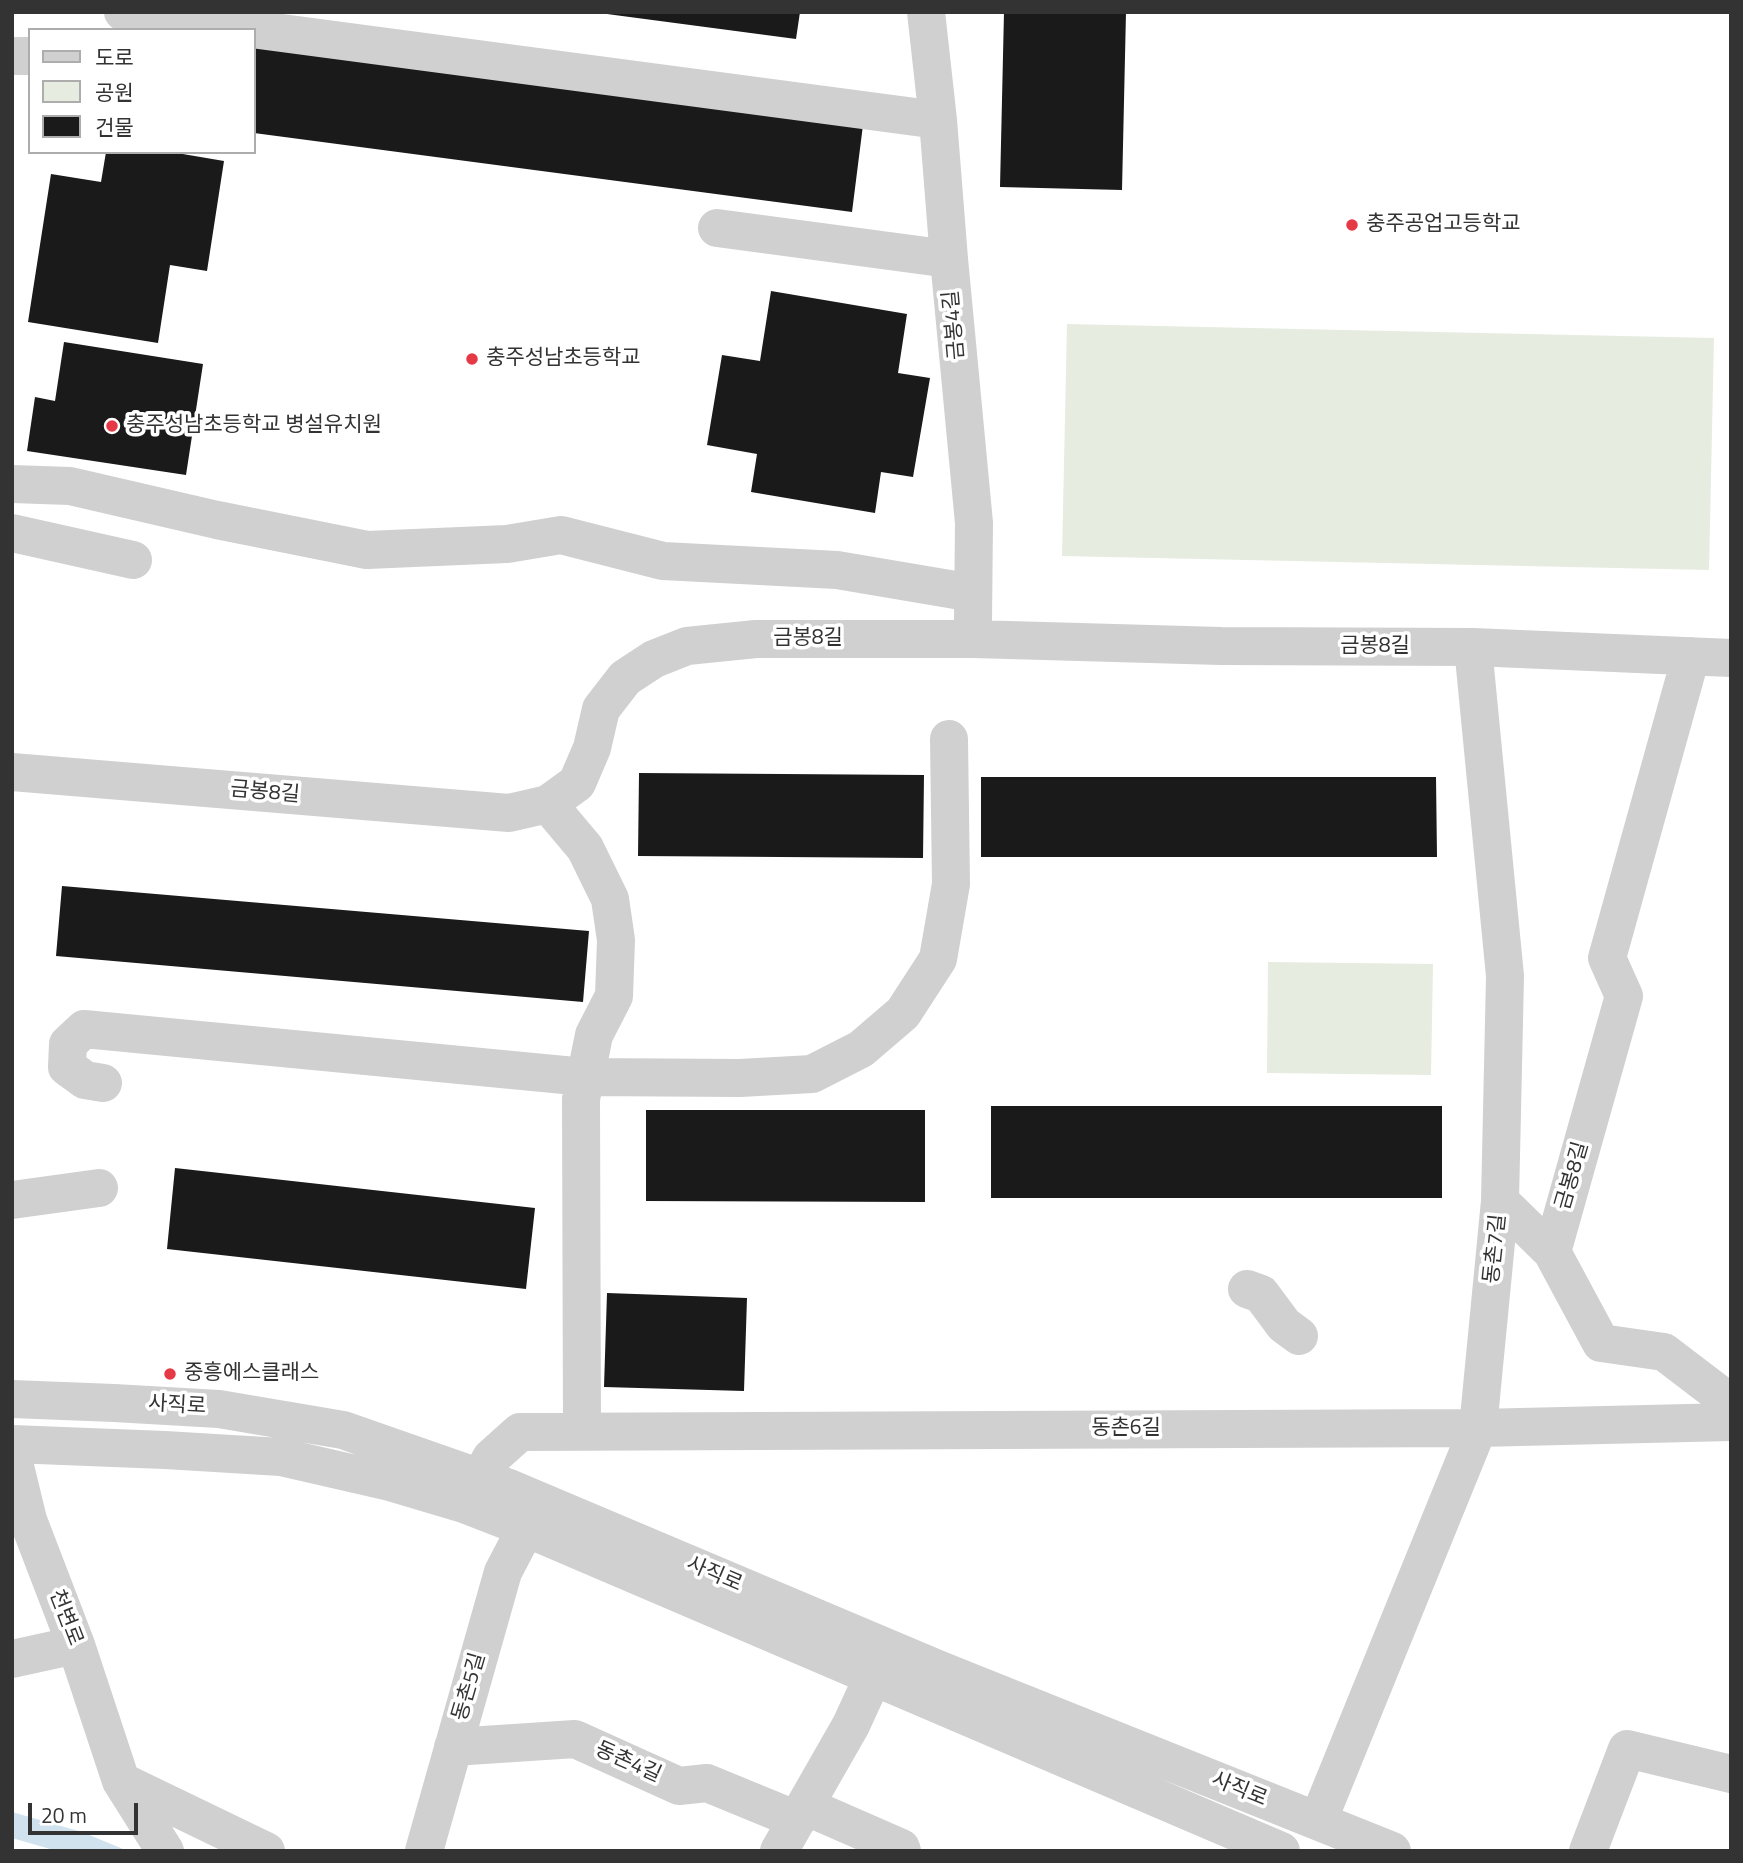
<!DOCTYPE html>
<html>
<head>
<meta charset="utf-8">
<style>
  body { margin:0 }
  #map { position:relative; width:1743px; height:1863px; overflow:hidden; background:#fff; font-family:"Titillium Web","Noto Sans KR",sans-serif }
  canvas { display:block }
  .frame { position:absolute; inset:0; border:14px solid #333; pointer-events:none }
  .legend { position:absolute; left:28px; top:28px; width:228px; height:126px; box-sizing:border-box; background:#fff; border:2px solid #adadad; margin:0; padding:9px 12px; list-style:none; font-size:21px; color:#333 }
  .legend li { display:flex; align-items:center; gap:14px; height:35px }
  .legend b { width:35px; border:2px solid #adadad }
  .scale { position:absolute; left:28px; top:1803px; width:110px; height:32px; box-sizing:border-box; border:4px solid #333; border-top:0; padding-left:9px; font-size:21px; line-height:24px; white-space:nowrap; color:#333; -webkit-text-stroke:5px #fff; paint-order:stroke }
</style>
</head>
<body>
<div id="map">
<canvas width="1743" height="1863"></canvas>
<div class="frame"></div>
<ul class="legend">
<li><b style="height:9px;background:#d0d0d0"></b>도로</li>
<li><b style="height:19px;background:#e6ecdf"></b>공원</li>
<li><b style="height:19px;background:#1a1a1a"></b>건물</li>
</ul>
<div class="scale">20 m</div>
</div>
<script>
const c = document.querySelector('canvas').getContext('2d');
c.lineJoin = 'round';
function fillPath(path, color) { c.fillStyle = color; c.fill(path, 'evenodd'); }
const poly = rows => new Path2D(rows.map(r => 'M' + r).join(''));
function stroke(path, color, width, dash) { c.strokeStyle = color; c.lineWidth = width; c.lineCap = dash ? 'butt' : 'round'; c.setLineDash(dash || []); c.stroke(path); }
function label(font, color, halo, rows, align = 'center') {
  c.font = font + ' "Titillium Web","Noto Sans KR",sans-serif'; c.lineWidth = 7; c.setLineDash([]); c.textBaseline = 'middle'; c.strokeStyle = halo; c.fillStyle = color; for (const [text, x, y, turn = 0] of rows) {
    c.save(); c.translate(x, y); c.rotate((+turn || 0) * Math.PI / 180); c.textAlign = isNaN(turn) ? turn : align; if (halo) c.strokeText(text, 0, 0); c.fillText(text, 0, 0); c.restore();
  }
}
const green = poly([
  [1067,324,1714,338,1709,570,1062,556],
  [1268,962,1433,964,1431,1075,1267,1073]
]);
const water = poly([
  [12,1812,82,1832,128,1851,57,1851,12,1838]
]);
const building = poly([
  [607,12,800,12,796,39,607,14],
  [1004,12,1126,12,1122,190,1000,187],
  [254,45,863,125,852,212,254,133],
  [106,152,171,152,224,161,207,271,170,265,158,343,28,322,51,174,101,182],
  [771,291,907,314,898,373,930,378,913,477,881,472,875,513,751,492,757,454,707,445,722,355,760,361],
  [64,342,203,364,186,475,27,451,35,397,55,401],
  [639,773,924,775,923,858,638,856],
  [981,777,1436,777,1437,857,981,857],
  [62,886,589,931,583,1002,56,956],
  [991,1106,1442,1106,1442,1198,991,1198],
  [646,1110,925,1110,925,1202,646,1201],
  [175,1168,535,1208,526,1289,167,1249],
  [607,1293,747,1298,744,1391,604,1387]
]);
const minor = poly([
  [123,12,938,120],
  [926,12,938,120,949,259,974,523,973,620],
  [12,56,30,56],
  [717,228,949,259],
  [12,484,70,486,217,520,367,550,507,544,561,535,663,561,837,570,973,593],
  [12,533,133,560],
  [12,772,509,813,548,804,577,783,592,748,601,709,625,678,654,659,687,646,756,639,973,639,1221,646,1473,647,1731,658],
  [548,804,585,848,610,899,616,940,614,996,594,1035,581,1099,582,1431],
  [103,1083,85,1080,67,1067,68,1044,84,1029,585,1077,740,1078,812,1074,861,1049,903,1013,938,959,951,884,949,739],
  [12,1200,99,1188],
  [1500,1201,1552,1252,1601,1343,1664,1352,1727,1400,1731,1401],
  [1552,1252,1624,996,1607,958,1691,656],
  [1247,1289,1261,1294,1284,1325,1299,1336],
  [12,1399,114,1403,219,1409,343,1430,509,1488,940,1670,1392,1851],
  [12,1444,165,1450,281,1457,390,1482,464,1504,526,1528,1281,1851],
  [12,1454,28,1520,76,1645,121,1781,165,1851],
  [480,1478,491,1458,520,1432,1478,1428,1731,1422],
  [12,1659,76,1645],
  [453,1747,575,1739,679,1786,707,1783,797,1820],
  [121,1781,266,1851],
  [805,1806,901,1848,902,1851],
  [1318,1821,1478,1428,1500,1201,1505,976,1473,647],
  [424,1851,503,1572,526,1528],
  [779,1851,851,1725,873,1677],
  [1588,1851,1627,1749,1731,1774]
]);
const markers = [
  [1352,225,7,"#e63946"],
  [472,359,7,"#e63946"],
  [112,426,7,"#e63946"],
  [170,1374,7,"#e63946"]
];
const poiNames = [
  ["충주공업고등학교",1366,225],
  ["충주성남초등학교",486,359],
  ["충주성남초등학교 병설유치원",126,426],
  ["중흥에스클래스",184,1374]
];
const streetNames = [
  ["금봉4길",955,325,-95],
  ["금봉8길",808,639],
  ["금봉8길",1375,647],
  ["금봉8길",265,793,5],
  ["금봉8길",1573,1176,-74],
  ["동촌7길",1496,1249,-84],
  ["사직로",177,1406,3],
  ["동촌6길",1126,1429],
  ["사직로",714,1575,23],
  ["천변로",65,1618,69],
  ["동촌5길",470,1687,-74],
  ["동촌4길",628,1763,24],
  ["사직로",1239,1790,22]
];
fillPath(green, '#e6ecdf');
fillPath(water, '#cfe2ee');
fillPath(building, '#1a1a1a');
stroke(minor, '#d0d0d0', 38);
for (const [x, y, r, color] of markers) { const dot = new Path2D(); dot.arc(x, y, r, 0, 2 * Math.PI); c.fillStyle = color; c.fill(dot); stroke(dot, '#fff', 2.5); }
label('21px', '#333', '#fff', poiNames, 'left');
label('21px', '#333', '#fff', streetNames);
</script>
</body>
</html>
